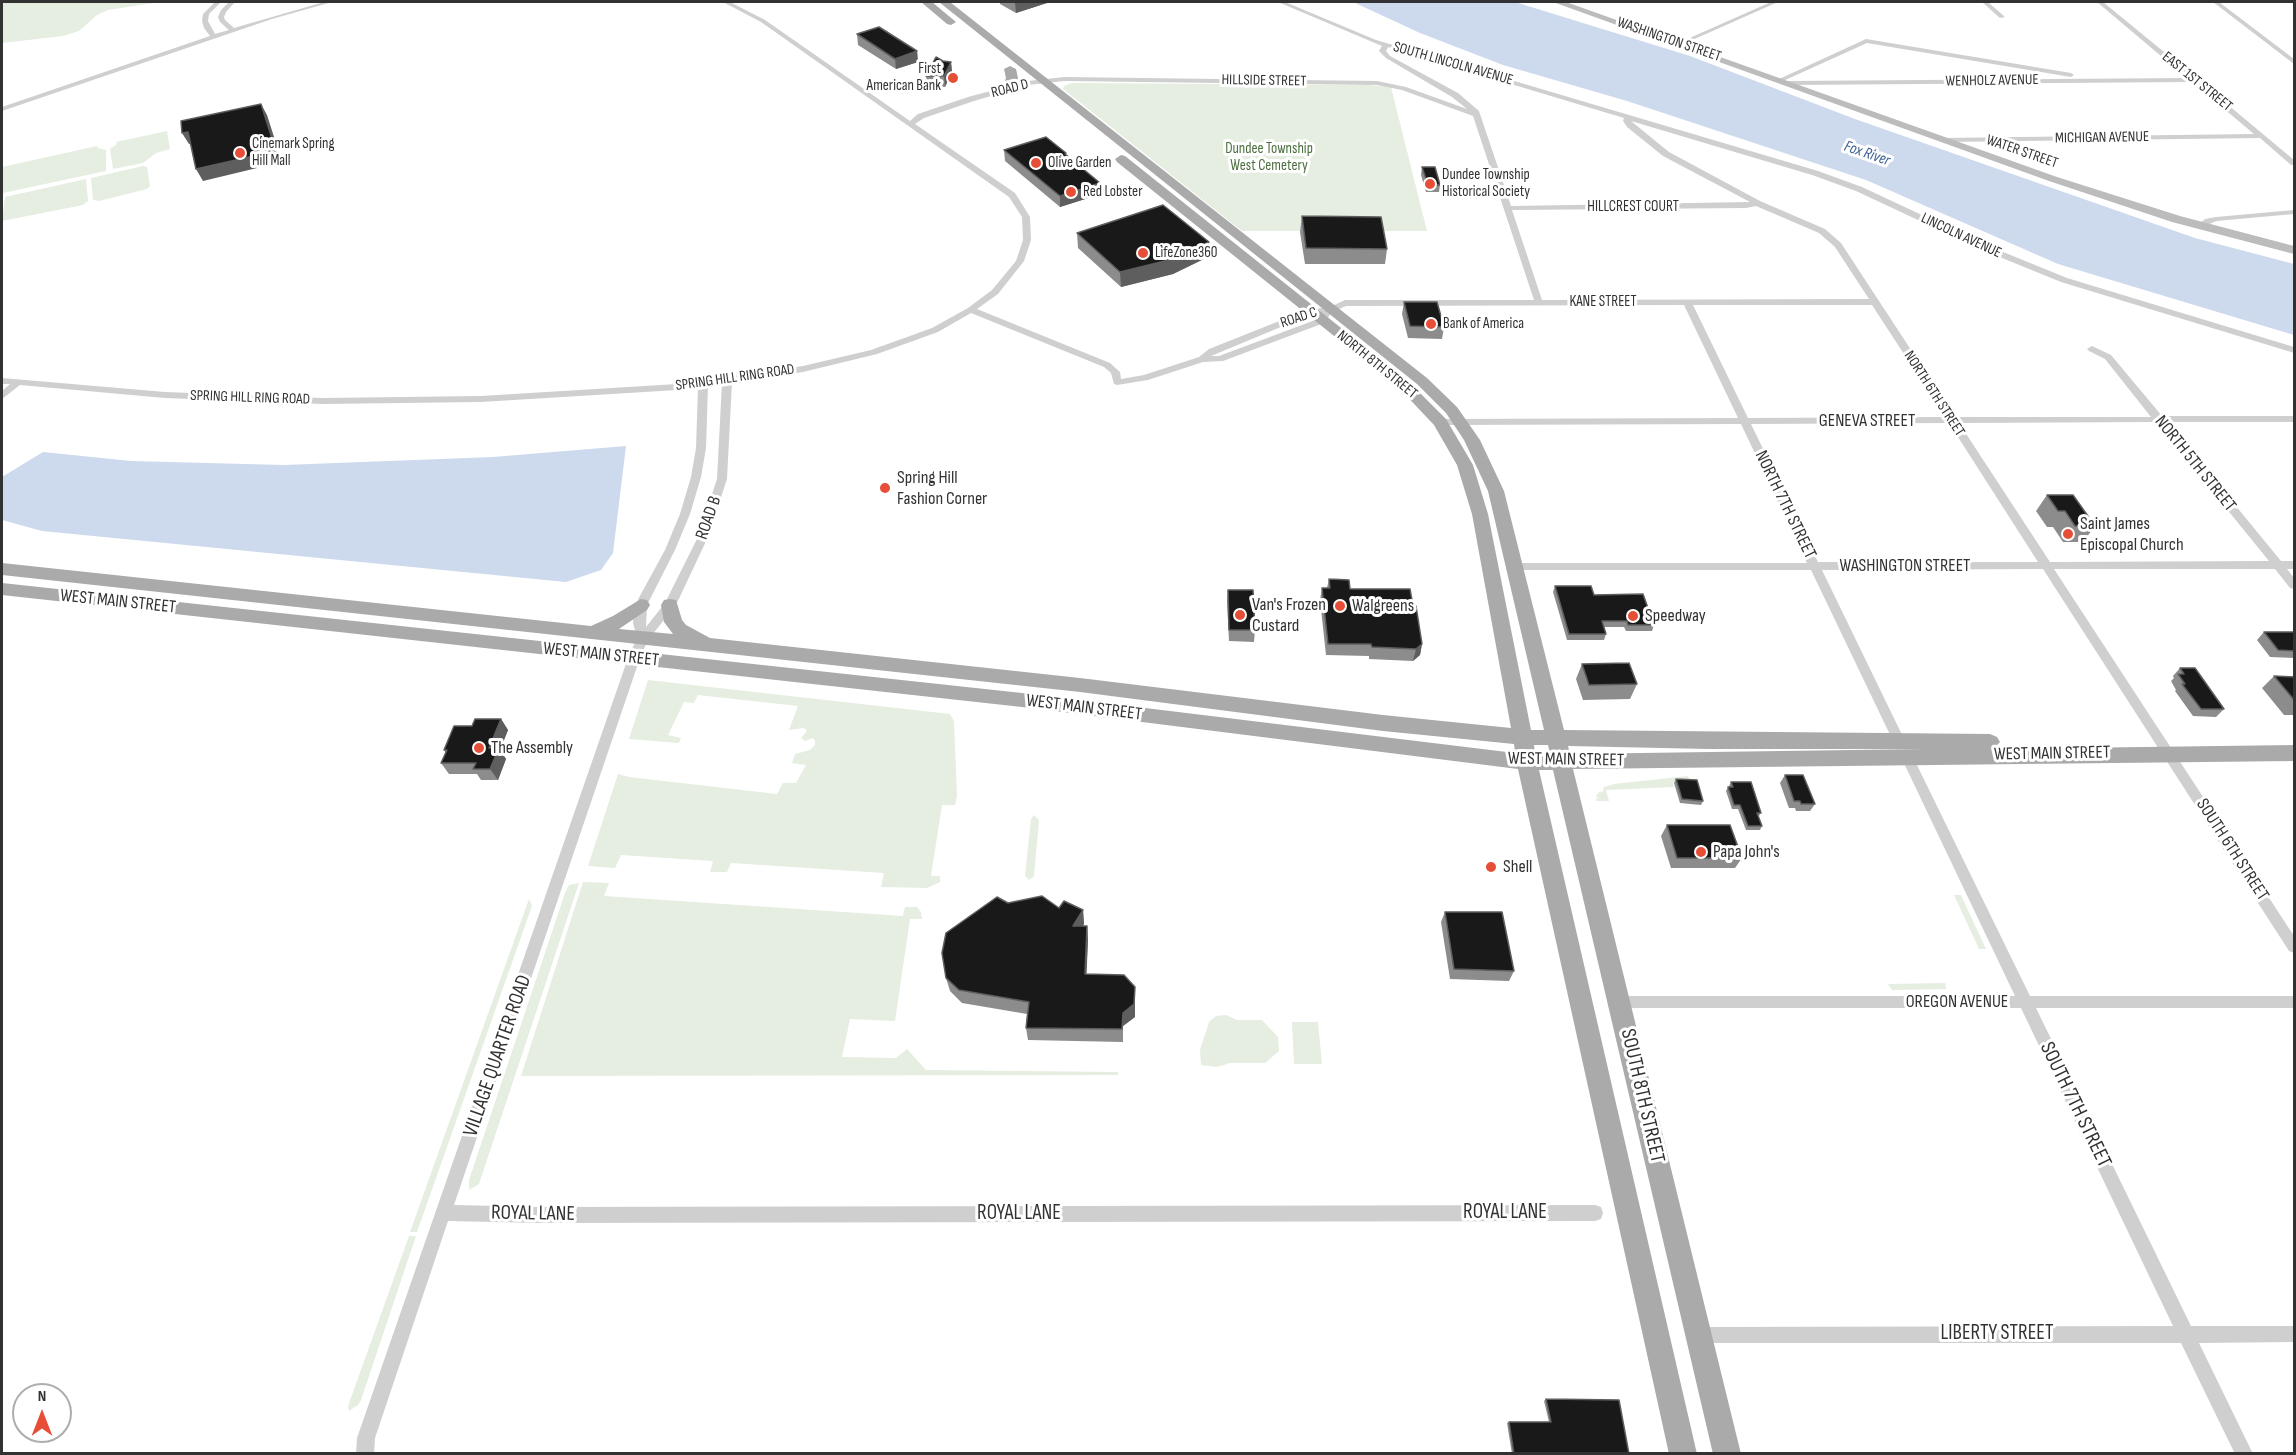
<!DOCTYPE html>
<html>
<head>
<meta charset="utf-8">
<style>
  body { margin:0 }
  #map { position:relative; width:2296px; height:1455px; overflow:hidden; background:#fff; font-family:"Sofia Sans Condensed",sans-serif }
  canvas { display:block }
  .frame { position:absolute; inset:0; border:3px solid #323232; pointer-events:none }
  .north { position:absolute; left:12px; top:1383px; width:60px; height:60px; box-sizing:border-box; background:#fff; border:2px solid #adadad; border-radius:50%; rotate:0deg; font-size:16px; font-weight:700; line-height:24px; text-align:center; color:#323232 }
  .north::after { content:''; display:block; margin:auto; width:21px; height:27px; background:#e64e37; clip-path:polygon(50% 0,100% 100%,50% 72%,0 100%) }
</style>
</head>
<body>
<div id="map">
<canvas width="2296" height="1455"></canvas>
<div class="frame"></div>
<div class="north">N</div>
</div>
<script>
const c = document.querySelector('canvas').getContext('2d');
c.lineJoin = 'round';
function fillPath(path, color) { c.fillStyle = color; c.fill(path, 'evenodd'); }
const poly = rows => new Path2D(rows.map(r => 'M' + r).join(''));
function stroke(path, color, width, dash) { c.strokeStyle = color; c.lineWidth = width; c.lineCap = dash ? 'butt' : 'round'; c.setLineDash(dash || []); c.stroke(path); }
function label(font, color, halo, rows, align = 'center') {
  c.font = font + ' "Sofia Sans Condensed",sans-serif'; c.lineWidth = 6; c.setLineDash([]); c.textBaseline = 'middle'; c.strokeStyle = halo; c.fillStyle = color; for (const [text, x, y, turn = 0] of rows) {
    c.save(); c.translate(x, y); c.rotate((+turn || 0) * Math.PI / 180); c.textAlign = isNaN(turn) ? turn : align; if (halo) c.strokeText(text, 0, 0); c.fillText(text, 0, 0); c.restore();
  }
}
const green = poly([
  [2,2,160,2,108,10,97,15,79,31,63,36,2,43],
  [1072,83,1368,85,1391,87,1427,231,1242,231,1063,89,1064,86],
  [167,131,170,149,156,153,143,163,113,169,110,149,117,144,116,142],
  [97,146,98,148,106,150,106,171,3,193,2,167],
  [143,166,147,167,150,186,147,189,99,201,93,200,91,178],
  [86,179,88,201,83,205,2,221,5,197],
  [648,680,950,714,954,721,957,796,955,805,942,805,931,876,940,876,940,882,927,888,881,887,884,873,731,863,727,872,710,872,713,861,621,855,615,868,588,866,618,774,629,777,777,794,783,783,796,783,806,765,792,763,795,754,810,750,815,745,815,741,813,738,805,741,801,738,807,731,804,728,789,730,798,706,698,695,694,703,684,702,668,735,681,738,679,743,629,739],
  [1688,776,1690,783,1673,782,1674,787,1606,790,1609,801,1596,801,1596,798,1599,799,1596,796,1600,791,1602,793,1604,787,1614,784],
  [1034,815,1039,820,1034,876,1029,880,1025,876,1031,819],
  [583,882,609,883,604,896,903,916,905,907,917,907,921,912,922,919,910,919,895,1021,850,1019,842,1057,896,1058,907,1049,926,1070,1118,1072,1118,1075,521,1076],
  [579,883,479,1184,469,1190,469,1180,565,893,569,885],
  [1954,895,1961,895,1986,949,1979,949],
  [529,899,532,906,417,1232,410,1232],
  [1945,983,1946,989,1892,990,1888,984],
  [1226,1015,1237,1020,1262,1020,1278,1037,1279,1051,1265,1063,1230,1063,1217,1067,1201,1065,1200,1050,1209,1022,1216,1016],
  [1292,1022,1318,1022,1322,1064,1294,1064],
  [409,1236,416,1236,361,1400,358,1405,349,1411,348,1406]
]);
const water = poly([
  [1353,2,1515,2,1690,56,1855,119,2195,238,2294,264,2294,335,2058,264,1866,180,1627,101,1503,65,1420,33],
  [626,446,613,553,601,570,566,582,42,531,2,520,2,477,43,452,131,461,284,465,493,457]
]);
const street = poly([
  [215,2,221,2,209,14,208,21,215,34,229,30,220,22,218,17,221,10,229,2,235,2,226,12,224,17,225,20,234,28,324,2,332,2,272,19,2,111,2,107,210,36,204,28,202,21,203,14,215,2],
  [723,2,730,2,765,20,910,121,918,114,968,97,1028,81,1064,77,1377,81,1406,87,1467,109,1452,97,1386,58,1379,51,1382,46,1278,2,1285,2,1376,40,1818,171,1862,187,1986,245,2067,278,2294,347,2294,353,2291,352,2061,282,1980,249,1856,191,1812,175,1631,121,1669,152,1760,201,1825,229,1841,243,1955,417,2151,417,2105,359,2089,351,2087,349,2092,346,2111,355,2162,416,2294,416,2294,422,2167,422,2281,561,2294,561,2294,569,2287,569,2294,578,2294,589,2290,588,2275,569,2054,569,2294,936,2294,953,2289,951,2043,569,1822,570,1905,741,1903,744,1899,746,1895,744,1893,741,1811,570,1511,570,1510,567,1515,563,1807,563,1741,424,1440,425,1435,422,1440,419,1738,418,1684,305,1346,306,1332,312,1324,323,1223,361,1203,362,1148,380,1117,385,1114,384,1111,373,1104,367,971,313,938,332,877,354,803,372,732,382,727,479,708,537,676,605,648,640,640,658,454,1205,541,1207,1595,1205,1601,1207,1603,1213,1601,1219,1595,1221,541,1223,448,1221,375,1438,374,1454,356,1454,357,1438,628,658,637,638,633,623,635,605,665,550,680,514,691,477,696,448,698,387,677,390,481,402,323,404,165,398,20,385,2,399,2,391,10,384,2,384,2,378,165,392,323,398,481,396,677,384,803,366,871,350,932,328,968,308,992,290,1016,261,1023,240,1022,217,1009,197,761,22,723,2],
  [1388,47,1624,118,1623,121,1627,127,1663,156,1750,202,1511,206,1479,111,1458,93,1390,56,1386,51,1388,47],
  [1064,81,1377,85,1402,90,1473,116,1534,300,1345,300,1330,307,1307,310,1209,349,1199,357,1144,375,1121,379,1120,372,1110,363,977,309,998,294,1024,261,1031,240,1030,217,1015,193,915,124,924,118,974,101,1028,85,1064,81],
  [1756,206,1819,233,1835,247,1869,299,1542,300,1512,210,1746,208,1756,206],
  [1693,305,1872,305,1945,417,1748,418,1693,305],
  [1323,313,1318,319,1219,356,1211,356,1312,314,1323,313],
  [722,383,717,479,698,537,665,603,646,627,647,605,675,550,690,514,701,477,706,448,708,385,722,383],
  [2156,422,2269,561,2050,562,1959,423,2156,422],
  [1949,423,2038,562,1818,562,1751,424,1949,423],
  [1771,2,1778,2,1681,45,1676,44,1771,2],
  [1982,2,1988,2,2005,17,2000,18,1982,2],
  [2097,2,2103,2,2197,79,2294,160,2294,165,2291,165,2260,138,1942,142,1938,140,1942,138,2254,134,2192,82,1788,85,1784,83,1788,81,2187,78,2097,2],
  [2213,2,2219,2,2294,59,2294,64,2213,2],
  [1866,39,2071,73,2074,75,2071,77,1867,43,1783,81,1777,80,1866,39],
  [2294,210,2294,214,2216,221,2201,228,2197,226,2205,219,2216,217,2294,210],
  [1907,752,1911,754,1913,757,2030,996,2294,996,2294,1008,2036,1008,2191,1326,2294,1326,2294,1342,2199,1343,2253,1454,2235,1454,2181,1343,1699,1343,1693,1341,1691,1335,1693,1329,1699,1327,2173,1326,2021,1008,1619,1008,1614,1007,1612,1002,1614,997,1619,996,2015,996,1901,757,1903,754,1907,752]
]);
const secondary = poly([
  [1553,2,1566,2,2057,177,2180,216,2294,246,2294,254,2172,222,2049,181,1553,2]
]);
const primary = poly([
  [921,2,932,2,956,22,951,25,947,24,921,2],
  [939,2,950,2,1427,378,1457,407,1480,440,1504,491,1564,730,1990,734,1997,737,2000,742,1993,749,2294,745,2294,761,1573,769,1741,1454,1713,1454,1553,770,1539,770,1697,1454,1669,1454,1518,769,1022,707,2,595,2,583,1022,693,1515,753,1514,744,1383,731,1080,692,2,575,2,563,591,626,613,616,641,599,647,600,650,605,647,610,619,629,673,634,664,622,661,605,664,600,670,599,676,600,682,620,686,625,710,638,1080,678,1383,715,1511,728,1472,514,1457,465,1434,425,1399,388,1117,162,1115,159,1121,155,1125,156,1409,382,1446,419,1473,465,1488,514,1531,730,1544,730,1488,491,1464,440,1446,413,1417,384,939,2],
  [1534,745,1548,745,1550,754,1535,754,1534,745],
  [1568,746,1709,749,1923,749,1570,754,1568,746],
  [1010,66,1016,69,1018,78,1014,89,1008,92,1002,89,1006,78,1004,69,1010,66]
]);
const wall = poly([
  [1000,2,1047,2,1047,3,1016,13,1000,4],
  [857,34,917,51,918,62,896,69,858,45],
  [943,61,951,62,952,72,945,87,928,86,926,76],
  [1004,150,1067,156,1100,183,1101,194,1060,207,1005,161],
  [1422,167,1440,185,1439,192,1426,192,1421,175],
  [1302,216,1387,249,1385,264,1305,264,1300,232],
  [1077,233,1208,257,1173,274,1121,287,1078,248],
  [1404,302,1444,327,1442,339,1408,338,1402,314],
  [2047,495,2095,526,2083,542,2063,542,2053,527,2047,527,2036,511],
  [1329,579,1350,589,1413,606,1422,644,1420,655,1413,661,1369,659,1369,656,1326,655,1320,600,1322,588,1327,588],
  [1555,586,1594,595,1654,625,1652,631,1626,631,1624,627,1604,627,1606,634,1604,640,1567,640,1553,592],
  [1228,590,1255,630,1254,642,1229,641,1227,601],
  [2264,632,2295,632,2295,658,2270,657,2257,640],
  [1582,664,1637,684,1630,699,1583,700,1576,679],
  [2180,668,2224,709,2216,717,2193,716,2175,691,2176,690,2171,681,2174,678,2173,676],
  [2274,676,2295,677,2295,715,2284,715,2262,688],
  [501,719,508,730,500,750,506,759,498,780,481,780,477,774,449,774,441,763,446,753,444,750,472,726],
  [1785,775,1815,804,1810,811,1796,811,1795,808,1789,808,1780,783],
  [1676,779,1703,801,1701,805,1680,803,1674,783],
  [1731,782,1761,813,1758,817,1762,826,1760,830,1746,830,1738,809,1732,809,1726,791,1728,787,1729,787,1729,786],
  [1667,825,1742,858,1735,868,1671,868,1661,836],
  [1008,903,1083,910,1084,924,1082,926,1087,926,1088,940,1086,974,1135,1017,1123,1026,1123,1042,1028,1040,1026,1028,1027,1014,962,1003,950,991,946,978],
  [1445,912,1514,971,1509,981,1450,979,1441,922],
  [1546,1399,1629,1454,1512,1454,1507,1423,1509,1422,1549,1422,1544,1401]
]);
const shadedWall = poly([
  [1020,2,1047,2,1047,3,1016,13,1015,3],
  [917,51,918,62,896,69,895,59],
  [951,62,952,72,945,87,944,76],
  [261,104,267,115,282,162,203,181,196,169],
  [188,132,195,143,189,144,182,133],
  [1100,183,1101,194,1060,207,1060,196],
  [1209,242,1208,257,1173,274,1121,287,1120,272],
  [1422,644,1420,655,1413,661,1416,649],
  [501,719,508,730,500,750,506,759,498,780,490,769,489,748],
  [1083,910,1084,924,1075,940,1073,926],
  [1087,926,1088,940,1086,987,1085,974],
  [1135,987,1135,1017,1123,1026,1123,1042,1123,1013]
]);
const building = poly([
  [879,27,917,51,895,59,857,34,879,27],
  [936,57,943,61,951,62,944,76,926,76,936,57],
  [261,104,276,151,196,169,188,132,182,133,181,121,261,104],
  [1046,137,1066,153,1065,154,1100,183,1060,196,1004,150,1046,137],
  [1422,167,1435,167,1440,185,1428,185,1422,167],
  [1163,205,1209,242,1173,259,1120,272,1077,233,1163,205],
  [1302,216,1381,217,1387,249,1306,248,1302,216],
  [1404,302,1437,302,1444,327,1410,326,1404,302],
  [2047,495,2073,495,2095,526,2075,526,2065,511,2058,511,2047,495],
  [1329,579,1349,580,1350,589,1410,589,1413,606,1416,606,1422,644,1416,649,1372,647,1371,644,1328,644,1322,588,1330,588,1329,579],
  [1555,586,1591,586,1594,595,1643,594,1654,625,1628,625,1627,621,1602,621,1606,634,1569,634,1555,586],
  [1228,590,1253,590,1255,630,1229,630,1228,590],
  [2264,632,2295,632,2295,651,2278,650,2264,632],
  [1629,663,1637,684,1589,685,1582,664,1629,663],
  [2180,668,2195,668,2224,709,2201,709,2182,684,2185,684,2178,674,2184,674,2180,668],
  [2274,676,2295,677,2295,701,2274,676],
  [475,719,501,719,489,748,499,748,490,769,473,769,476,763,441,763,447,750,444,750,454,726,472,726,475,719],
  [1785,775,1803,775,1815,804,1801,804,1800,801,1794,801,1785,775],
  [1676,779,1697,780,1703,801,1682,799,1676,779],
  [1731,782,1751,782,1761,813,1757,813,1762,826,1748,826,1740,805,1734,805,1728,787,1733,787,1731,782],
  [1667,825,1730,825,1742,858,1677,858,1667,825],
  [1042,896,1059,908,1064,901,1083,910,1073,926,1087,926,1085,974,1124,975,1135,987,1134,1004,1123,1013,1122,1029,1026,1028,1029,1002,959,990,946,978,942,953,946,933,997,897,1008,903,1042,896],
  [1445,912,1502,912,1514,971,1454,969,1445,912],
  [1546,1399,1619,1400,1629,1454,1514,1454,1509,1422,1551,1422,1546,1399]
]);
const markers = [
  [953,78,6,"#e64e37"],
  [240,153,6,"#e64e37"],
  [1036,163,6,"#e64e37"],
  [1430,184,6,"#e64e37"],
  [1071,192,6,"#e64e37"],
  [1143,253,6,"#e64e37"],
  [1431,324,6,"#e64e37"],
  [885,488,6,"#e64e37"],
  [2068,534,6,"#e64e37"],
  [1340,606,6,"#e64e37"],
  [1240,615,6,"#e64e37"],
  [1633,616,6,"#e64e37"],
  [479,748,6,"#e64e37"],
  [1701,852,6,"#e64e37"],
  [1491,867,6,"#e64e37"]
];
const farStreetnames = [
  ["WASHINGTON STREET",1669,40,19],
  ["SOUTH LINCOLN AVENUE",1453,64,16],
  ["HILLSIDE STREET",1264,81,1],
  ["WENHOLZ AVENUE",1992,81,-1],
  ["EAST 1ST STREET",2197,82,39],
  ["ROAD D",1010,89,-14],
  ["MICHIGAN AVENUE",2102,138,-1],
  ["WATER STREET",2022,152,19],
  ["HILLCREST COURT",1633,207],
  ["LINCOLN AVENUE",1961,236,25],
  ["KANE STREET",1603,302],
  ["ROAD C",1299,318,-18],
  ["NORTH 8TH STREET",1377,365,39],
  ["SPRING HILL RING ROAD",735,378,-8],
  ["NORTH 6TH STREET",1934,394,57],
  ["SPRING HILL RING ROAD",250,398,2]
];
const farPoinames = [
  ["First",941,69,"right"],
  ["American Bank",941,86,"right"],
  ["Cinemark Spring",252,144],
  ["Hill Mall",252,161],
  ["Olive Garden",1048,163],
  ["Dundee Township",1442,175],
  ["Historical Society",1442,192],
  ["Red Lobster",1083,192],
  ["LifeZone360",1155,253],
  ["Bank of America",1443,324]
];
const farParknames = [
  ["Dundee Township",1269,149],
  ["West Cemetery",1269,166]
];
const farWaternames = [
  ["Fox River",1867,154,19]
];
const streetNames = [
  ["GENEVA STREET",1867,421],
  ["NORTH 5TH STREET",2195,464,51],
  ["NORTH 7TH STREET",1785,505,64],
  ["ROAD B",709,518,-71],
  ["WASHINGTON STREET",1905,566],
  ["WEST MAIN STREET",118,602,6],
  ["WEST MAIN STREET",601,655,6],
  ["WEST MAIN STREET",1084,708,7],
  ["WEST MAIN STREET",2052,754,-1],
  ["WEST MAIN STREET",1566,760,1],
  ["SOUTH 6TH STREET",2232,850,57],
  ["OREGON AVENUE",1957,1002]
];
const poiNames = [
  ["Spring Hill",897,478],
  ["Fashion Corner",897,499],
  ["Saint James",2080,524],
  ["Episcopal Church",2080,545],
  ["Van's Frozen",1252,605],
  ["Custard",1252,626],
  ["Walgreens",1352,606],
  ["Speedway",1645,616],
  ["The Assembly",491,748],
  ["Papa John's",1713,852],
  ["Shell",1503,867]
];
const nearStreetnames = [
  ["VILLAGE QUARTER ROAD",498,1056,-71],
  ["SOUTH 8TH STREET",1642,1096,77],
  ["SOUTH 7TH STREET",2075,1105,64],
  ["ROYAL LANE",1505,1213],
  ["ROYAL LANE",533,1214,1],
  ["ROYAL LANE",1019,1214],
  ["LIBERTY STREET",1997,1334]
];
fillPath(green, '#e5eee0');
fillPath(water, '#cddaed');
fillPath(street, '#cfcfcf');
fillPath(secondary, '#bcbcbc');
fillPath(primary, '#aaa');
fillPath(wall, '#8c8c8c');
fillPath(shadedWall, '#5e5e5e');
fillPath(building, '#191919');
stroke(building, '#5e5e5e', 1.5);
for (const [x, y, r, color] of markers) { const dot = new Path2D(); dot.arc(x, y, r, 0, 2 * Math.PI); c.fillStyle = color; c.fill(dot); stroke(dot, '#fff', 2); }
label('15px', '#323232', '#fff', farStreetnames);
label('15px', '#323232', '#fff', farPoinames, 'left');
label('15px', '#4b6e3e', '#fff', farParknames);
label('italic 16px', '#3e6195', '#fff', farWaternames);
label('18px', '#323232', '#fff', streetNames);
label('18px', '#323232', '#fff', poiNames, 'left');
label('21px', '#323232', '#fff', nearStreetnames);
</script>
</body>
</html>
